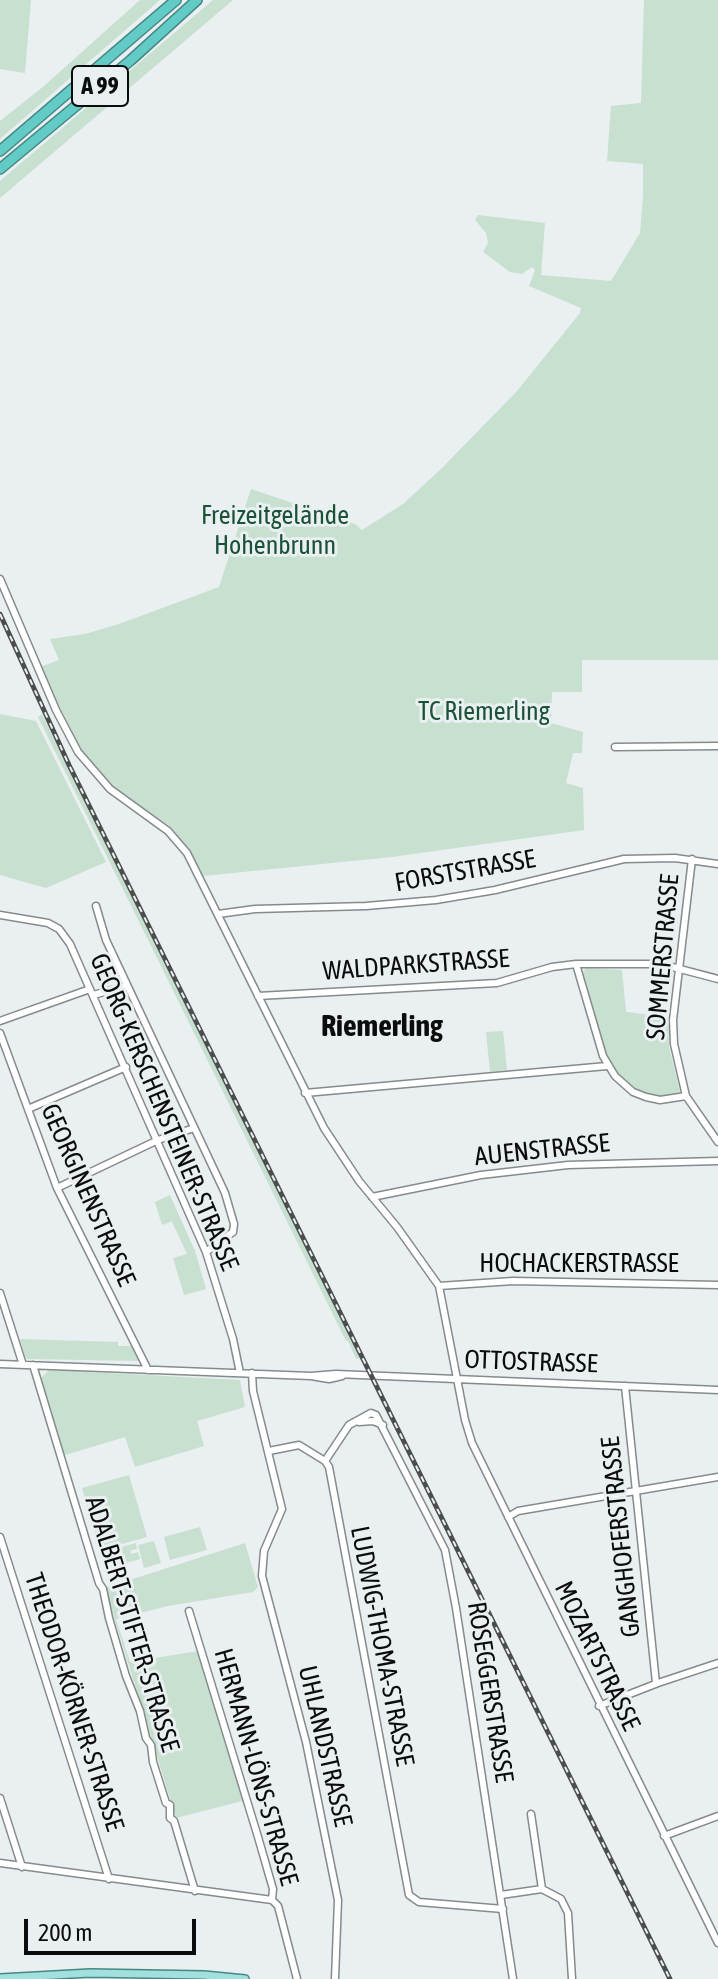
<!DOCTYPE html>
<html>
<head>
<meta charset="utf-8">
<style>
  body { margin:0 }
  #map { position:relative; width:718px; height:1979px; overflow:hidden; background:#eaeff1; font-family:"Asap Condensed",sans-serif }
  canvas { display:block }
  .scale { position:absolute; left:24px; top:1919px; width:172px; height:36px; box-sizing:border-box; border:4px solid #0b0d0d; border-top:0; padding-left:10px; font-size:24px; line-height:28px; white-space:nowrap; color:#0b0d0d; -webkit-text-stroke:6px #eaeff1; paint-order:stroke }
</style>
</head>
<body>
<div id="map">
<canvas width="718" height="1979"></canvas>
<div class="scale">200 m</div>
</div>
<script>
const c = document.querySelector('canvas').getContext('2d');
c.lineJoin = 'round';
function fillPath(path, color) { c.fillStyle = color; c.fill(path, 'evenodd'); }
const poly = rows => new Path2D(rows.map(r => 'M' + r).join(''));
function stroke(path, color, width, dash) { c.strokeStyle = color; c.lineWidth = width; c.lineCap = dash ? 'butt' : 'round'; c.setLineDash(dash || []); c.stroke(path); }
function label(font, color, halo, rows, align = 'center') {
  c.font = font + ' "Asap Condensed",sans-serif'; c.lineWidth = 6; c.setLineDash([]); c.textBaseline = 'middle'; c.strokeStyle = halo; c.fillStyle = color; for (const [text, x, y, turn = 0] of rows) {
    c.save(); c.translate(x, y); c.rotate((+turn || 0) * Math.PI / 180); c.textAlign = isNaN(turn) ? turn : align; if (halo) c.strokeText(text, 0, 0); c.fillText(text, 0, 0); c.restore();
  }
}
const green = poly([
  [0,0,31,0,25,73,0,69],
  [140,0,160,0,0,139,0,121,44,86],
  [213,0,233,0,0,198,0,181],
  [644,0,718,0,718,660,582,660,582,692,552,692,551,723,583,732,582,753,573,753,566,783,583,788,584,830,392,857,203,876,189,851,171,827,114,788,83,754,40,667,59,660,50,639,85,634,119,624,219,587,251,489,355,524,362,530,403,504,442,468,517,391,580,313,581,308,529,286,535,270,532,267,522,274,510,272,483,252,488,243,486,233,475,220,478,215,545,223,541,275,611,281,640,233,643,196,643,164,607,161,611,106,641,103],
  [0,714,36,721,106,862,46,888,0,875],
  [42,714,360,1358,356,1359,348,1341,346,1341,38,717],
  [586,968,622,970,626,1012,668,1017,669,1047,680,1092,661,1097,653,1096,635,1090,620,1078,606,1055,583,972],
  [503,1031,507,1070,490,1072,486,1032],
  [170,1195,195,1251,206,1289,184,1295,173,1258,187,1254,172,1222,176,1220,162,1225,155,1202],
  [20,1339,118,1342,118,1346,132,1346,139,1361,28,1359,25,1357],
  [49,1370,240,1380,245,1407,197,1421,204,1446,135,1467,125,1437,62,1456,40,1385,41,1378],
  [129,1475,147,1537,100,1550,82,1488],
  [200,1527,207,1550,170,1560,164,1537],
  [154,1541,161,1563,144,1568,138,1545],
  [136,1543,137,1549,131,1550,131,1554,138,1552,140,1559,122,1564,122,1568,118,1569,116,1566,107,1568,103,1552],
  [245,1543,258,1587,253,1592,168,1606,116,1619,130,1662,198,1651,246,1800,176,1818,105,1588]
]);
const minor = poly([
  [0,579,56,710,78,752,110,789,168,831,187,853,324,1128,359,1181,397,1227,439,1286,465,1420,472,1443,718,1943],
  [615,747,718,746],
  [692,859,673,1020,674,1044,686,1096,718,1142],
  [96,906,106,940,225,1193,234,1224,233,1232,206,1252],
  [218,914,255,909,366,906,436,900,495,890,624,859,675,858,718,864],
  [0,915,48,923,59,929,70,944,206,1252,233,1339,240,1373],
  [576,964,603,1056,615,1076,633,1092,646,1097,660,1100,686,1096],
  [93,995,127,986],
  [258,996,497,983,552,967,576,964,661,964,718,979],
  [0,1021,90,989],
  [0,1033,57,1188,148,1370],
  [305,1093,607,1066],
  [28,1109,126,1067],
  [57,1188,158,1140,194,1128],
  [372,1197,481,1175,568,1165,718,1161],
  [439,1286,513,1281,718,1285],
  [0,1293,23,1365],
  [0,1364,311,1376,329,1379,342,1376],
  [33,1365,99,1583,103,1589,109,1618,126,1676,140,1711,146,1738,151,1745,153,1762,166,1803,170,1805,170,1818,174,1821,195,1891],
  [252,1373,253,1391,282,1509,264,1551,262,1576,306,1742,338,1900,335,1979],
  [311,1376,336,1374,718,1390],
  [625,1386,656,1683],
  [359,1422,373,1421,383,1425],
  [269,1451,299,1445,325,1461,329,1467,409,1895,419,1902,503,1909],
  [325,1461,349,1425,371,1413,376,1415,445,1550,456,1608,513,1979],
  [508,1517,518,1511,718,1477],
  [0,1537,109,1879],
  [189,1611,258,1837,273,1889,272,1900,278,1906,297,1979],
  [599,1706,658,1683,718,1663],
  [0,1798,22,1867],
  [531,1814,542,1889],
  [664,1836,718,1816],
  [0,1863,272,1900],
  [501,1895,542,1889,561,1899,568,1913,572,1979]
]);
const major = poly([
  [0,1978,90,1973,204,1975,245,1979]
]);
const highway = poly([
  [0,151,176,0],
  [0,169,131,60,197,0]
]);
const rail = poly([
  [0,614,69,765,670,1979]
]);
const shields = [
  [100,86,56]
];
const shieldNames = [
  ["A 99",100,86]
];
const parkNames = [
  ["Freizeitgelände",275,516],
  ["Hohenbrunn",275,546],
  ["TC Riemerling",484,712]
];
const streetNames = [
  ["FORSTSTRASSE",465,871,-10],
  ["SOMMERSTRASSE",663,957,-85],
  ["WALDPARKSTRASSE",416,965,-4],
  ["GEORG-KERSCHENSTEINER-STRASSE",164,1112,67],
  ["AUENSTRASSE",542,1150,-6],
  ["GEORGINENSTRASSE",88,1195,66],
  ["HOCHACKERSTRASSE",579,1264],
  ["OTTOSTRASSE",531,1362,2],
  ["GANGHOFERSTRASSE",621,1537,-96],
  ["ADALBERT-STIFTER-STRASSE",132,1624,73],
  ["LUDWIG-THOMA-STRASSE",382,1646,79],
  ["MOZARTSTRASSE",597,1656,64],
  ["ROSEGGERSTRASSE",490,1692,81],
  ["THEODOR-KÖRNER-STRASSE",74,1702,72],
  ["UHLANDSTRASSE",325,1746,77],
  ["HERMANN-LÖNS-STRASSE",256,1767,74]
];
const quarterNames = [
  ["Riemerling",382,1027]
];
fillPath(green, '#c7e0d0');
stroke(minor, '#858a8c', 9);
stroke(major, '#448885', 10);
stroke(highway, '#448885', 12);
stroke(minor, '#fff', 6);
stroke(major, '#a1e0dd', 7);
stroke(highway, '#62cbc6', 9);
stroke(rail, '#4b4d4e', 5);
stroke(rail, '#eaeff1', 2, [6]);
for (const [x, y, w] of shields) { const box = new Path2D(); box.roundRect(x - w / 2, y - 20, w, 40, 6); c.fillStyle = '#eaeff1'; c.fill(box); stroke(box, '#0b0d0d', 2); }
label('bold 24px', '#0b0d0d', null, shieldNames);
label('26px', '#195236', '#eaeff1', parkNames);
label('26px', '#0b0d0d', '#eaeff1', streetNames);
label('bold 30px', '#0b0d0d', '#eaeff1', quarterNames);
</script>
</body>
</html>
